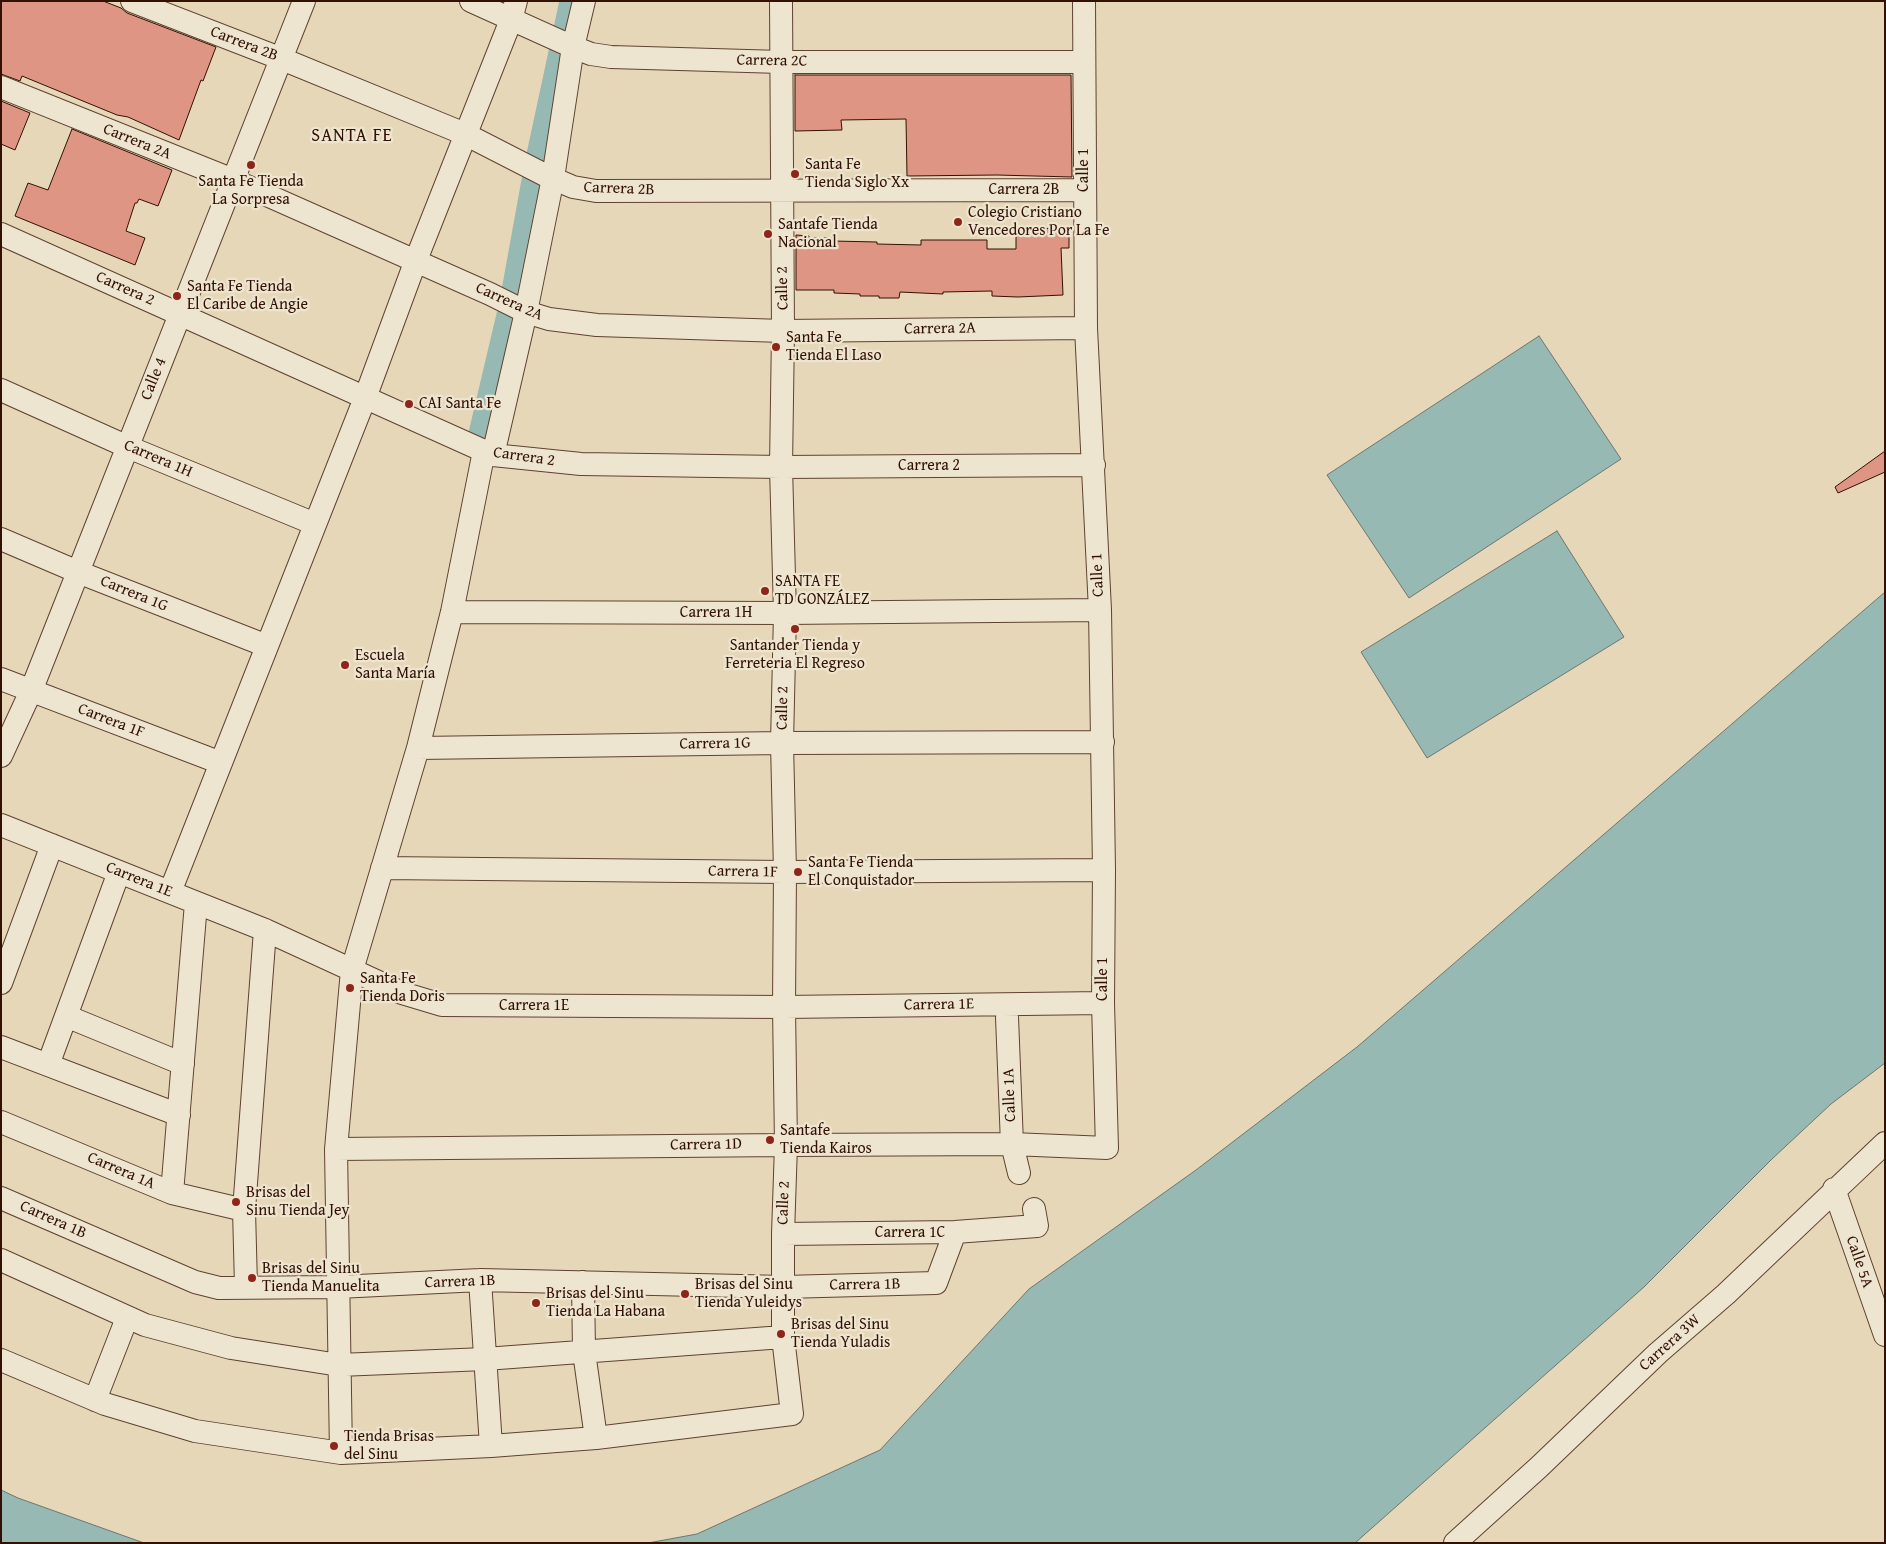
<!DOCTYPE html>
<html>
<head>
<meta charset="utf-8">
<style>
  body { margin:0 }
  #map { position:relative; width:1886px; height:1544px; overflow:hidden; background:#e5d7b8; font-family:"Gentium Book Plus",serif }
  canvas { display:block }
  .frame { position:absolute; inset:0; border:2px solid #321103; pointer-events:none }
</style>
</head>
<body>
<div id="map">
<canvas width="1886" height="1544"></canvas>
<div class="frame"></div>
</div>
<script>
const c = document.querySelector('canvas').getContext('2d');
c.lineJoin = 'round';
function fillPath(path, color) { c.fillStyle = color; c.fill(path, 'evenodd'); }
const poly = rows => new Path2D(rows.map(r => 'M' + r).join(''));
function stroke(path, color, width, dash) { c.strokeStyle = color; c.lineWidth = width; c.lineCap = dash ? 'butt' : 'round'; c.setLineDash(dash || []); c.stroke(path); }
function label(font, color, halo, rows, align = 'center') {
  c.font = font + ' "Gentium Book Plus",serif'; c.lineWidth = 4.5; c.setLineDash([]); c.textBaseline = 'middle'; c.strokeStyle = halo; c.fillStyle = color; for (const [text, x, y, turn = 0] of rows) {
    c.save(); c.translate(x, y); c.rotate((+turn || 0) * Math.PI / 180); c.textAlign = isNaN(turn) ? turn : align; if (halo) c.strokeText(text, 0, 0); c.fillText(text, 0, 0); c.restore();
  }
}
const water = poly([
  [1539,336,1621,459,1409,598,1327,475,1539,336],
  [1557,531,1624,637,1427,758,1361,652,1557,531],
  [1885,592,1885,1063,1831,1104,1772,1159,1644,1287,1355,1543,648,1543,697,1534,880,1450,1029,1289,1196,1170,1357,1047,1885,592],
  [1,1490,18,1498,144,1543,1,1543,1,1490]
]);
const canal = poly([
  [476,442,509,302,534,164,569,1]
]);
const building = poly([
  [1,1,103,1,121,8,127,13,216,47,203,81,201,80,179,140,128,117,117,115,22,76,20,81,1,74,1,1],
  [795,75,1071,75,1072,177,997,175,907,176,906,119,841,120,842,130,795,131,795,75],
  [1,101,30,113,15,150,1,144,1,101],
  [72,129,172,170,158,206,139,199,137,203,135,203,126,231,145,238,135,265,15,216,28,183,48,190,72,129],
  [1069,228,1069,248,1061,248,1063,295,1018,297,992,296,992,291,943,292,943,294,900,292,899,298,879,298,879,296,860,296,860,294,834,293,834,290,796,290,796,235,809,236,809,238,833,238,833,241,877,242,877,244,921,245,921,240,987,240,987,249,1016,249,1016,229,1069,228],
  [1885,451,1885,472,1838,493,1835,487,1885,451]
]);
const street = poly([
  [132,1,282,59,465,134,545,175,573,187,596,191,1084,190],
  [471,1,573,47,591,54,611,57,781,62,1084,62],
  [1,87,233,180,490,294,526,312,549,319,597,325,783,331,1086,328],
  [1,234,493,455,581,464,781,467,1094,465],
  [1,390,128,447,315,524],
  [493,455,526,312,553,178,573,47,584,1],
  [1,539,78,572,267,646],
  [452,612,785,613,1100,610],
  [1,679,221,763],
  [418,748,782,743,1103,742],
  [1,756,31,691,304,1],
  [1,825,265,930,402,993,442,1005,784,1007,1103,1003],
  [382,868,785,872,1104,870],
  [170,892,365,398,416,260,511,20,516,1],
  [1,983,52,845],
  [66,1016,183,1064],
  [1007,1017,1012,1144,1019,1173],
  [1,1047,179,1115],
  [48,1065,119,872],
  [1,1122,172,1193,244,1210],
  [336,1149,786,1145,1012,1144,1107,1148,1103,1003,1104,870,1100,610,1086,328,1084,1],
  [1834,1189,1885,1335],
  [172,1193,196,903],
  [1,1198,195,1282,219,1288,338,1287,480,1280,784,1287,936,1283,955,1232],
  [783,1234,955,1232,1037,1226,1034,1209],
  [1,1260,145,1325,231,1348,339,1365,485,1359,783,1337],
  [480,1280,491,1446],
  [583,1282,584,1352,596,1438],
  [246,1286,244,1210,265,930],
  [1,1360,105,1404,195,1431,341,1453,491,1446,596,1438,792,1414,783,1337,783,1234,786,1145,784,1007,785,872,782,743,785,613,781,467,783,331,781,1],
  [95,1400,127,1318],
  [341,1453,336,1149,352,970,418,748,452,612,484,451],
  [1455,1543,1539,1467,1658,1353,1726,1294,1885,1143]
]);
const markers = [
  [251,165,5,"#8f2418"],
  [795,174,5,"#8f2418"],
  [958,222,5,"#8f2418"],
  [768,234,5,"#8f2418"],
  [177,296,5,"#8f2418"],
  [776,347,5,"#8f2418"],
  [409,404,5,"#8f2418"],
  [765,591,5,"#8f2418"],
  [795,629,5,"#8f2418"],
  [345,665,5,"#8f2418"],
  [798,872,5,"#8f2418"],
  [350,988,5,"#8f2418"],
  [770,1140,5,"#8f2418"],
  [236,1202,5,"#8f2418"],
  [252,1278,5,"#8f2418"],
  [685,1294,5,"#8f2418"],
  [536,1303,5,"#8f2418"],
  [781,1334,5,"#8f2418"],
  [334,1446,5,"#8f2418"]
];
const streetNames = [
  ["Carrera 2B",244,44,21],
  ["Carrera 2C",772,61,1],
  ["Carrera 2A",137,142,22],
  ["Calle 1",1084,170,-90],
  ["Carrera 2B",619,189,2],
  ["Carrera 2B",1024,190],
  ["Calle 2",783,288,-91],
  ["Carrera 2",125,289,24],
  ["Carrera 2A",509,302,24],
  ["Carrera 2A",940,329,-1],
  ["Calle 4",154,379,-68],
  ["Carrera 2",524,457,8],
  ["Carrera 1H",158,459,23],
  ["Carrera 2",929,466],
  ["Calle 1",1098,575,-92],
  ["Carrera 1G",134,594,22],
  ["Carrera 1H",716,613],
  ["Calle 2",783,708,-89],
  ["Carrera 1F",111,721,21],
  ["Carrera 1G",715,744,-1],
  ["Carrera 1F",743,872,1],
  ["Carrera 1E",139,880,22],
  ["Calle 1",1103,979,-90],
  ["Carrera 1E",939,1005,-1],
  ["Carrera 1E",534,1006],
  ["Calle 1A",1010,1095,-92],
  ["Carrera 1D",706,1145,-1],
  ["Carrera 1A",121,1171,23],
  ["Calle 2",784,1203,-88],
  ["Carrera 1B",53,1220,24],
  ["Carrera 1C",910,1233],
  ["Calle 5A",1859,1262,71],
  ["Carrera 1B",460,1282,-2],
  ["Carrera 1B",865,1285,-1],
  ["Carrera 3W",1670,1343,-42]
];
const poiNames = [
  ["Santa Fe",805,165],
  ["Tienda Siglo Xx",805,183],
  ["Santa Fe Tienda",251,182,"center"],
  ["La Sorpresa",251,200,"center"],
  ["Colegio Cristiano",968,213],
  ["Vencedores Por La Fe",968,231],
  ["Santafe Tienda",778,225],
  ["Nacional",778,243],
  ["Santa Fe Tienda",187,287],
  ["El Caribe de Angie",187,305],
  ["Santa Fe",786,338],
  ["Tienda El Laso",786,356],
  ["CAI Santa Fe",419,404],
  ["SANTA FE",775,582],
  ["TD GONZÁLEZ",775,600],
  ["Santander Tienda y",795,646,"center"],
  ["Ferreteria El Regreso",795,664,"center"],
  ["Escuela",355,656],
  ["Santa María",355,674],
  ["Santa Fe Tienda",808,863],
  ["El Conquistador",808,881],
  ["Santa Fe",360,979],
  ["Tienda Doris",360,997],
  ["Santafe",780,1131],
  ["Tienda Kairos",780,1149],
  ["Brisas del",246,1193],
  ["Sinu Tienda Jey",246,1211],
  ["Brisas del Sinu",262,1269],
  ["Tienda Manuelita",262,1287],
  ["Brisas del Sinu",695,1285],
  ["Tienda Yuleidys",695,1303],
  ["Brisas del Sinu",546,1294],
  ["Tienda La Habana",546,1312],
  ["Brisas del Sinu",791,1325],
  ["Tienda Yuladis",791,1343],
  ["Tienda Brisas",344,1437],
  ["del Sinu",344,1455]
];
const neighbourhoodNames = [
  ["SANTA FE",352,136]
];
fillPath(water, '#96b9b3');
stroke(water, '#6e766d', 1);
stroke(canal, '#96b9b3', 19);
fillPath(building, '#df9584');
stroke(building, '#321103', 1);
stroke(street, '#5f4230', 24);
stroke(street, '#eee5d1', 22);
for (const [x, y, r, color] of markers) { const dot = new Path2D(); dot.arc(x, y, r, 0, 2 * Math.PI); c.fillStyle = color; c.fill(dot); stroke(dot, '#eee5d1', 2); }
label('16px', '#321103', '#eee5d1', streetNames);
label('16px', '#321103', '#eee5d1', poiNames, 'left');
c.letterSpacing = '1px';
label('18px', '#321103', '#eee5d1', neighbourhoodNames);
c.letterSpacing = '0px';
</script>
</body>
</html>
